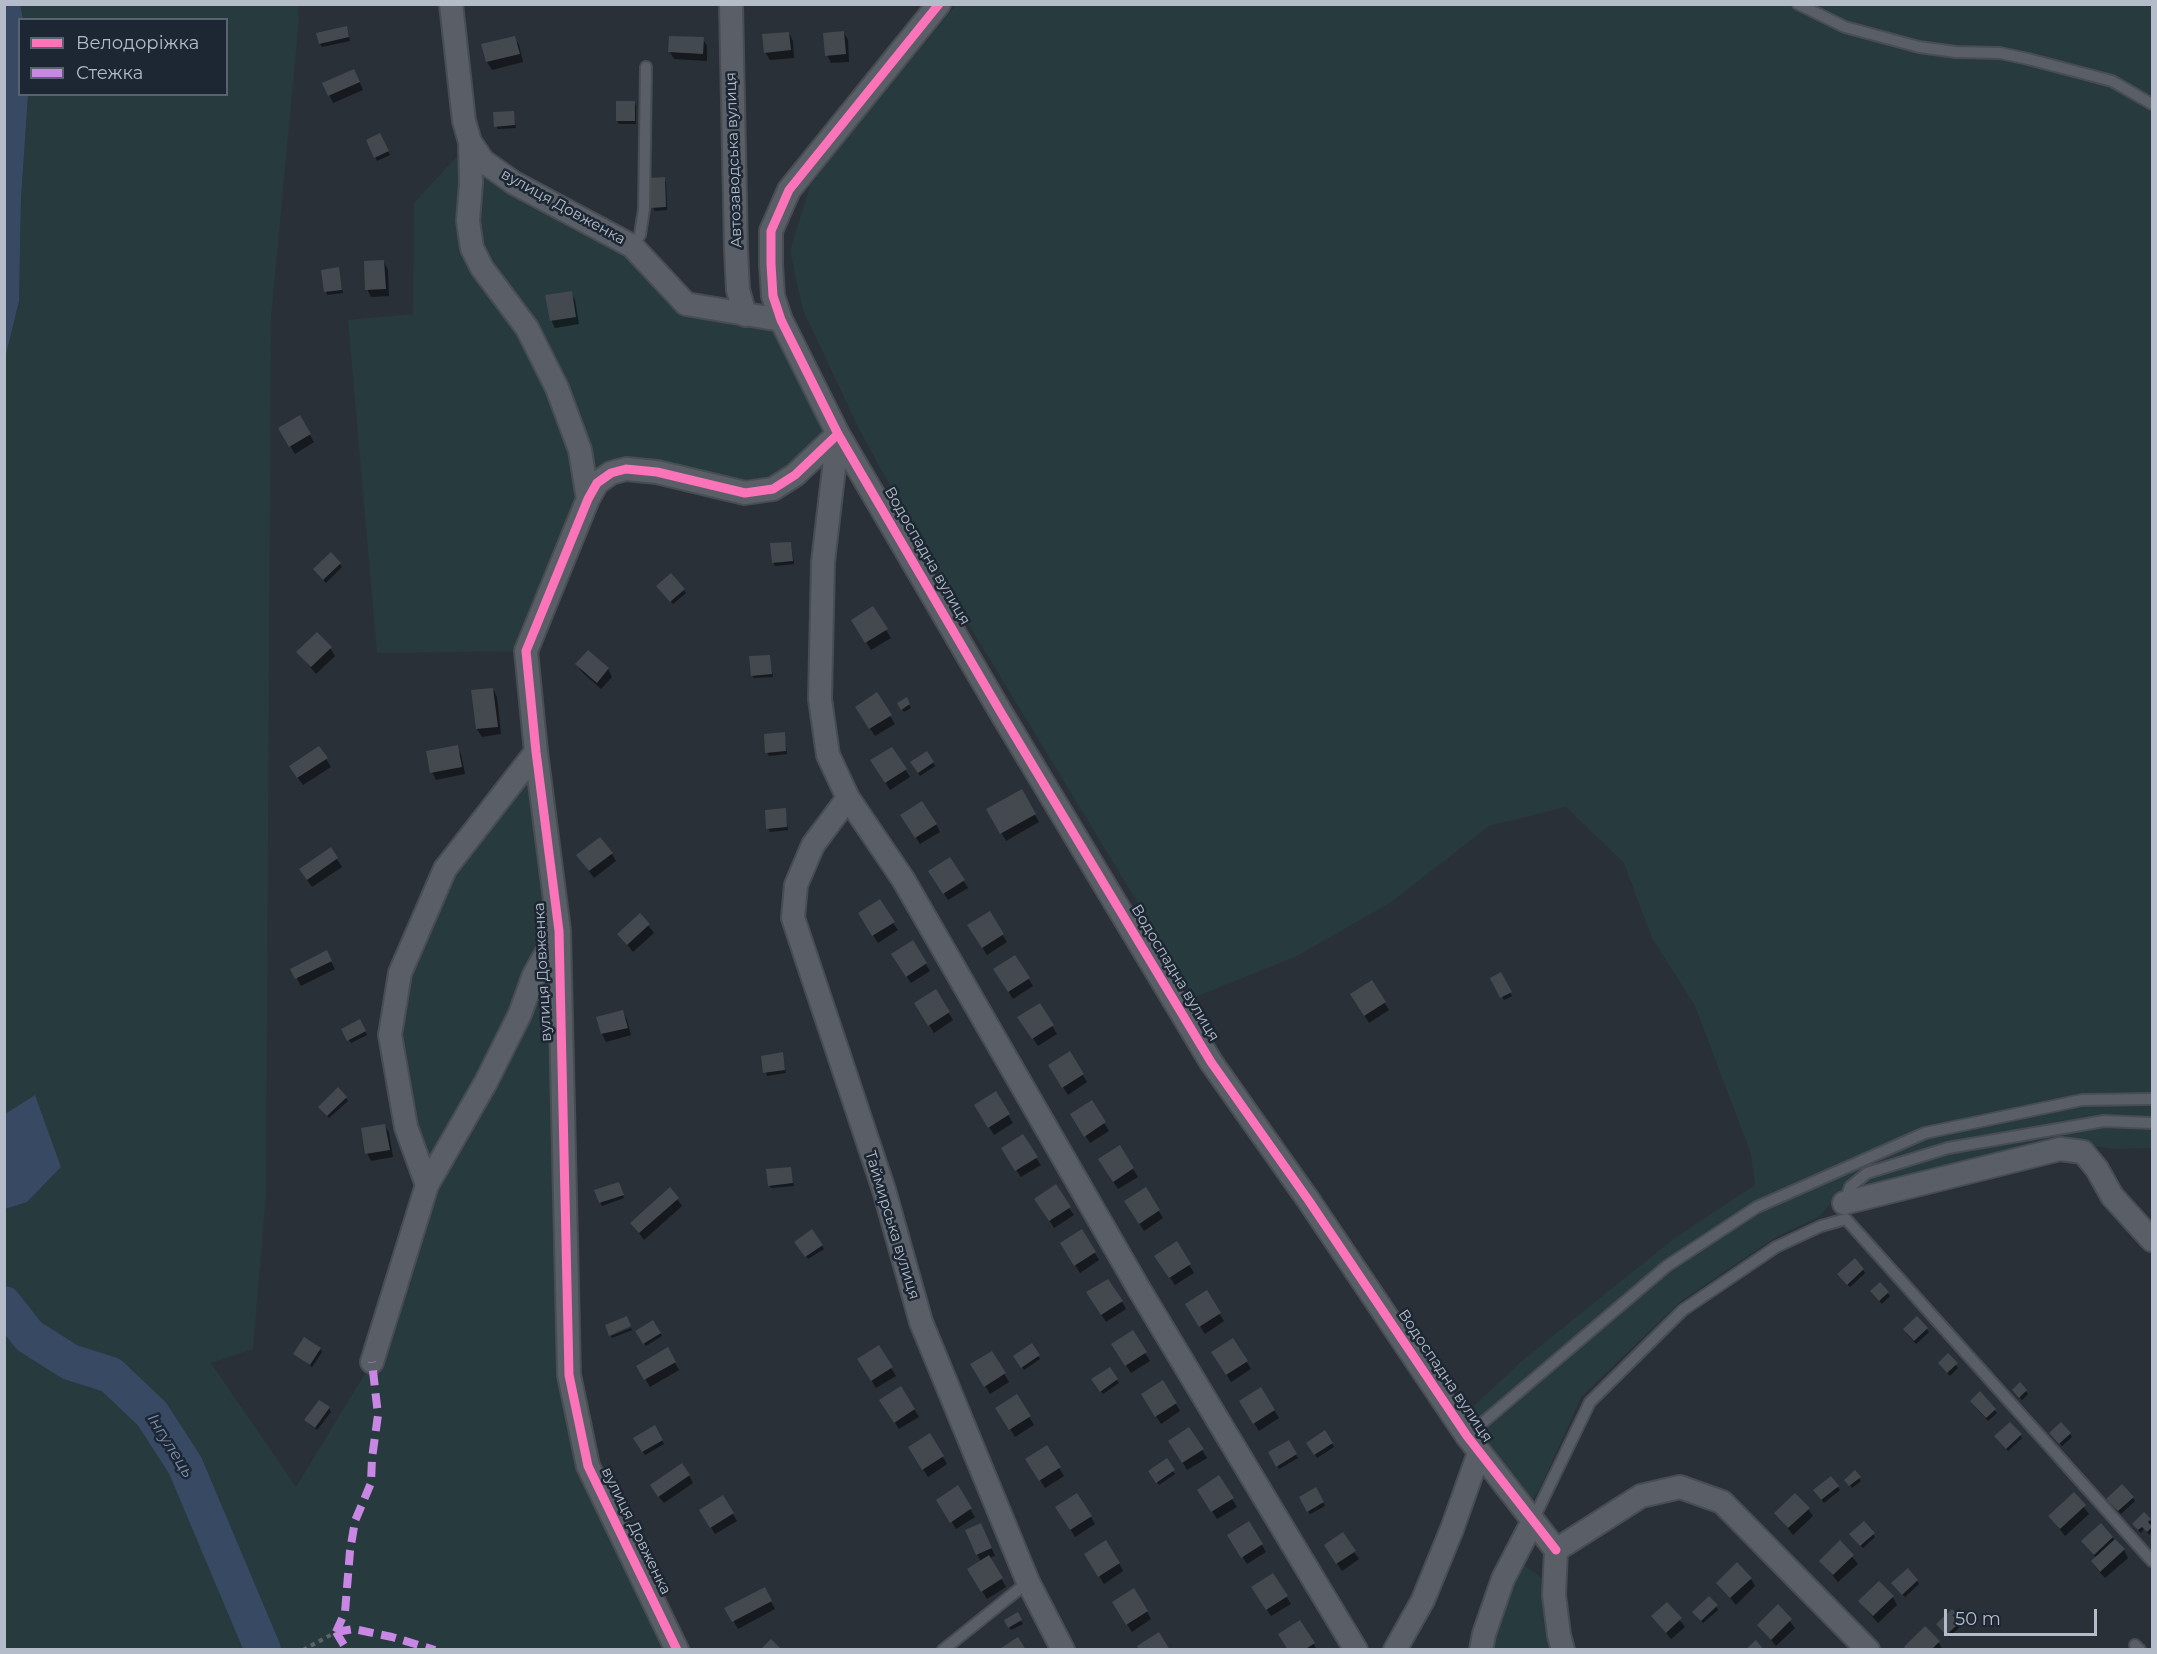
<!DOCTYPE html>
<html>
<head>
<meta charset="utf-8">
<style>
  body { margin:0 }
  #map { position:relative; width:2157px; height:1654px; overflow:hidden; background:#2a3038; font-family:Montserrat,sans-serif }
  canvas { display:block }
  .frame { position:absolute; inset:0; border:6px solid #b4bcc9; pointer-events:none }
  .legend { position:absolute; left:18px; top:18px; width:210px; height:78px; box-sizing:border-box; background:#1d2633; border:2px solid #59626f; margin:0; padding:8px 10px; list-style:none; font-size:18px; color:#b4bcc9 }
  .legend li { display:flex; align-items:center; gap:12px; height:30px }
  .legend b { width:30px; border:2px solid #59626f }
  .scale { position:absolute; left:1944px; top:1609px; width:153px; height:27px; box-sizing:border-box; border:3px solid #b4bcc9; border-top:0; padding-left:8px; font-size:18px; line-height:21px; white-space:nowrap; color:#b4bcc9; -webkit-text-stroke:4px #1d2633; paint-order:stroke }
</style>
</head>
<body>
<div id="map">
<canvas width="2157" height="1654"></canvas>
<div class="frame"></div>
<ul class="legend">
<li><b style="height:8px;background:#fb73b8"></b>Велодоріжка</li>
<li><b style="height:8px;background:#c787e3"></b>Стежка</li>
</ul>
<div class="scale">50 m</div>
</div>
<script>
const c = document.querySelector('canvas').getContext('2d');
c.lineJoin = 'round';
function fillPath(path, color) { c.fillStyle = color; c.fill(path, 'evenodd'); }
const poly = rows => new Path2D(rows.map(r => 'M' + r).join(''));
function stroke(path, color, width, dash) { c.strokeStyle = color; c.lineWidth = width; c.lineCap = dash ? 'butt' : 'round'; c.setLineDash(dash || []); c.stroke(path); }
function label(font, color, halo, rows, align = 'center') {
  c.font = font + ' Montserrat,sans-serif'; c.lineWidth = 5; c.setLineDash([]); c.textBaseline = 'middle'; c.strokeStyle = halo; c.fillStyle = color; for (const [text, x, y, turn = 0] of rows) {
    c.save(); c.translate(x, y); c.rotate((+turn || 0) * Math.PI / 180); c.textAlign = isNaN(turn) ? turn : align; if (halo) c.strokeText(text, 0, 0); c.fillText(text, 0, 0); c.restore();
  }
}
const green = poly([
  [20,5,298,5,299,19,271,318,266,1194,253,1349,211,1363,296,1487,372,1362,427,1185,390,1035,445,869,536,752,564,1177,588,1466,677,1649,5,1649,5,1209,27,1202,61,1167,35,1096,5,1114,4,358,19,301,21,199,28,95,226,94,226,20,23,19],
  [956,5,2152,5,2152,1148,2115,1149,2061,1142,1834,1199,1820,1216,1776,1237,1681,1301,1582,1396,1540,1488,1532,1500,1522,1500,1488,1445,1474,1406,1523,1360,1672,1240,1755,1185,1751,1154,1695,1006,1652,938,1624,863,1566,807,1489,826,1390,903,1297,956,1195,997,938,574,859,429,803,310,790,251,810,186,855,127],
  [470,142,632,246,686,304,781,320,838,434,773,489,611,473,526,651,377,653,348,320,413,314,414,203],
  [1522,1564,1543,1579,1557,1649,1487,1650,1489,1636]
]);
const water = poly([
  [20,4,23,19,20,20,20,94,28,95,21,199,19,301,5,358,4,5],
  [35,1095,61,1167,27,1202,5,1209,5,1114]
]);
const shadow = poly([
  [348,31,350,41,322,47,320,44,318,34],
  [789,33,793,41,794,58,770,60,765,52],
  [844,33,848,40,849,62,831,63,827,55],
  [514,37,519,45,523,62,492,70,487,62,483,45],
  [703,39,707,46,707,61,674,59,670,52],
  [358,78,363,90,333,103,324,84],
  [635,103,636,106,636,124,619,124,617,121],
  [513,112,516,128,498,129,496,126],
  [380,135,390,155,377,161,368,141],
  [664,179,666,182,667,210,655,211,653,207],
  [384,262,388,270,389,296,371,297,367,289],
  [338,269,343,293,327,295,322,271],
  [571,293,575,300,579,324,555,328,551,320],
  [299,417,314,442,295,454,280,429],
  [791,544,794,564,775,566,773,562],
  [331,554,342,567,326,583,315,570],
  [671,575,686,593,673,604,660,589],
  [873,609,891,638,871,650,853,621],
  [330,648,335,656,316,674,298,652],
  [769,656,773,677,754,678,752,675],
  [577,665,608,669,612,677,601,689,582,672],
  [493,689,497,697,501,734,482,737,477,729,473,692],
  [877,695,895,724,875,736,861,715],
  [906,700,911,708,904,712,899,704],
  [784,733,787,754,769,756,767,752],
  [457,747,461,754,465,774,436,780,432,772],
  [319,748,331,767,303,785,295,774],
  [892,749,910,777,890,790,872,761],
  [927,753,935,766,920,776,912,763],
  [1021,791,1039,822,1006,841,988,809],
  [785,809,788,830,770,832,768,828],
  [902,815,936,824,940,832,920,844],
  [330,849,342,867,312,887,305,877],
  [612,854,616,861,594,878,583,863],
  [950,859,968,888,948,900,935,879],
  [989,913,1007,942,987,955,969,926],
  [860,914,893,923,898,930,878,943],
  [640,915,654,933,633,952,619,934],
  [912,942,930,971,911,983,897,962],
  [326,952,335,969,301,986,292,969],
  [1015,957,1033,986,1013,999,995,970],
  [1500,974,1512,996,1504,1000,1492,979],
  [1371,982,1389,1010,1369,1023,1352,995],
  [935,991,953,1020,934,1033,916,1003],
  [1039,1005,1057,1034,1038,1046,1024,1025],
  [623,1012,627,1020,631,1035,606,1042,602,1034,598,1018],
  [360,1021,367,1035,351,1043,343,1030],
  [1069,1053,1087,1082,1068,1095,1050,1066],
  [782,1054,786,1073,767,1076,762,1057],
  [995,1093,1013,1123,994,1135,976,1106],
  [346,1098,348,1101,329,1118,322,1110],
  [1091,1102,1109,1131,1090,1143,1072,1114],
  [385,1126,389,1133,393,1157,371,1161,367,1153],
  [1119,1147,1138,1177,1118,1189,1100,1160],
  [1007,1156,1036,1158,1041,1165,1021,1177],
  [790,1168,794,1186,771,1188,769,1185],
  [620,1187,624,1198,602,1206,600,1202],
  [1145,1189,1163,1218,1144,1231,1130,1209],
  [677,1199,682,1206,644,1240,632,1223],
  [1036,1199,1069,1208,1074,1215,1054,1228],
  [812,1231,824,1249,808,1259,796,1242],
  [1081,1231,1099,1260,1080,1273,1066,1251],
  [1176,1244,1194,1273,1175,1285,1161,1264],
  [1863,1270,1865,1273,1850,1287,1841,1278],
  [1879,1284,1890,1296,1882,1304,1873,1294],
  [1206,1292,1224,1321,1205,1334,1191,1312],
  [1088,1293,1122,1302,1126,1309,1106,1322],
  [652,1322,662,1336,646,1346,637,1332],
  [631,1328,632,1330,612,1338,611,1336],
  [1927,1329,1929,1332,1916,1344,1906,1333],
  [1132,1332,1150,1361,1131,1373,1117,1352],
  [1233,1340,1251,1369,1231,1382,1213,1352],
  [1031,1345,1040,1359,1024,1370,1015,1356],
  [878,1347,896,1376,876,1388,859,1359],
  [320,1349,322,1352,312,1367,295,1354],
  [667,1349,679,1370,650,1387,638,1366],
  [992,1353,1009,1382,990,1394,972,1365],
  [1948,1355,1958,1368,1950,1376,1941,1366],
  [1110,1369,1119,1383,1103,1394,1093,1380],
  [1163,1382,1180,1411,1161,1424,1143,1395],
  [2020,1384,2028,1394,2022,1400,2015,1393],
  [901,1388,919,1417,899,1429,881,1400],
  [1261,1389,1279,1418,1259,1431,1241,1402],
  [1980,1393,1997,1413,1988,1421,1973,1404],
  [1016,1396,1034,1425,1015,1437,997,1408],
  [329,1408,331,1412,317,1430,308,1423,306,1420],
  [655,1427,664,1444,645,1455,635,1439],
  [1189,1429,1207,1458,1187,1470,1170,1441],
  [1324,1432,1334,1447,1317,1458,1308,1443],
  [2070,1434,2072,1437,2062,1446,2053,1436],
  [929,1435,947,1464,928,1477,910,1448],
  [2020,1435,2022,1438,2008,1451,1998,1439],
  [1288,1442,1298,1458,1279,1469,1270,1452],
  [1046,1447,1064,1476,1045,1488,1027,1459],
  [1166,1460,1175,1474,1159,1485,1150,1471],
  [689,1475,693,1483,664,1503,656,1493],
  [1219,1478,1237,1507,1217,1519,1199,1490],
  [1859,1478,1861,1481,1852,1488,1848,1483],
  [1838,1487,1840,1490,1824,1503,1816,1494],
  [957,1488,975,1517,956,1529,938,1500],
  [1316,1489,1325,1506,1310,1514,1301,1498],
  [2074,1495,2089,1514,2065,1536,2050,1516],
  [723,1497,737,1521,715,1534,701,1511],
  [2133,1498,2135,1501,2121,1514,2110,1502],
  [1057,1508,1091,1517,1095,1524,1075,1537],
  [1808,1509,1813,1516,1793,1535,1776,1513],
  [2150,1520,2152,1523,2149,1526,2152,1529,2150,1535,2144,1529,2141,1533,2135,1527],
  [1249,1523,1266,1552,1247,1564,1229,1535],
  [2101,1525,2124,1550,2128,1558,2105,1578,2097,1569,2092,1562,2096,1558,2083,1541],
  [985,1533,995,1556,989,1558,1006,1587,987,1599,969,1570,981,1562,977,1554],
  [1873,1534,1875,1537,1863,1548,1853,1538],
  [1840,1542,1858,1564,1838,1582,1821,1561],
  [1354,1552,1359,1559,1342,1571,1330,1553],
  [1086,1554,1119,1563,1123,1571,1104,1584],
  [1273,1575,1291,1604,1271,1616,1253,1587],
  [1751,1579,1755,1586,1736,1605,1718,1583],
  [1917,1581,1919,1584,1905,1597,1895,1587],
  [764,1589,775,1609,738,1629,726,1608],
  [1134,1590,1151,1619,1132,1632,1118,1610],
  [1893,1597,1897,1605,1878,1623,1860,1602],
  [1667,1604,1685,1627,1671,1639,1653,1616],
  [1716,1606,1718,1610,1703,1623,1696,1615],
  [1778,1606,1795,1628,1776,1646,1759,1625],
  [1017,1614,1023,1624,1011,1630,1006,1621],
  [1961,1621,1963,1624,1949,1637,1940,1627],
  [1300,1622,1317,1650,1290,1650],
  [1938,1642,1943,1650,1907,1650]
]);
const river = poly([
  [4,1304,29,1336,70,1362,111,1375,152,1414,185,1465,263,1650]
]);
const building = poly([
  [347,26,349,37,319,44,316,33],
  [844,31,846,54,825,56,823,33],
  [789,32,791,50,764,53,762,34],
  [515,36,520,54,486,62,481,44],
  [669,36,704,37,703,54,668,52],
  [354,69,360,82,328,96,322,83],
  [616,101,635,101,635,121,616,121],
  [514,111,515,125,494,127,493,112],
  [380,133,389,151,374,158,366,140],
  [665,177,666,207,651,208,650,178],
  [384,260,386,289,365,290,364,261],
  [339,267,342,290,324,292,321,270],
  [572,291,576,317,550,321,545,295],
  [300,415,311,434,289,447,278,428],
  [791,542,793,561,772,563,770,543],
  [331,552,341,563,323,580,313,569],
  [671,573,685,589,670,602,656,586],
  [873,606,888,629,865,643,851,620],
  [317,632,332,647,311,667,296,652],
  [588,650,609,668,597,683,575,664],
  [770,655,772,674,751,676,749,656],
  [493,688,498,727,476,729,471,690],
  [877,692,892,715,869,729,855,707],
  [907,697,910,704,901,710,897,703],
  [785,732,786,751,765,753,764,734],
  [458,745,462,767,430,773,426,751],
  [319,746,328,758,297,778,289,766],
  [892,747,907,769,885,783,870,760],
  [927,751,934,762,918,773,910,762],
  [1022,789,1036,814,1000,834,986,809],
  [922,801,937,824,915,838,900,815],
  [786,808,787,827,766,829,765,810],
  [600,837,613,853,589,871,576,855],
  [331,847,338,858,307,880,299,869],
  [950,857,965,880,943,894,928,871],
  [880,899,895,922,872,936,858,913],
  [990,911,1004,934,982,948,967,925],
  [640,913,650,924,627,945,617,934],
  [913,940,927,963,906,977,891,954],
  [327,950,332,961,295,979,290,969],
  [1015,955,1030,978,1008,992,993,969],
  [1501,972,1512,992,1500,998,1490,978],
  [1372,980,1386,1002,1364,1016,1350,994],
  [936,989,950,1012,928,1026,914,1003],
  [1040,1003,1054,1025,1032,1039,1017,1017],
  [623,1010,628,1028,601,1034,596,1017],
  [360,1019,366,1031,347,1041,341,1029],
  [1070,1051,1084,1074,1062,1088,1048,1065],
  [783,1052,785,1070,763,1073,761,1056],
  [338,1087,347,1097,327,1116,318,1107],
  [996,1091,1010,1114,988,1128,974,1105],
  [1092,1100,1106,1122,1084,1137,1070,1114],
  [385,1124,390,1150,365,1154,361,1128],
  [1023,1134,1038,1157,1015,1171,1001,1148],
  [1120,1145,1134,1168,1113,1182,1098,1159],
  [791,1167,793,1183,768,1186,766,1169],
  [619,1182,624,1195,599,1203,594,1190],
  [1056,1184,1071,1207,1049,1221,1034,1199],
  [670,1187,679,1198,639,1233,630,1223],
  [1146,1187,1160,1210,1139,1224,1124,1201],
  [812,1229,823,1245,805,1257,794,1242],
  [1082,1229,1096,1252,1074,1266,1060,1243],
  [1177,1241,1191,1264,1169,1278,1154,1256],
  [1855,1258,1864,1269,1847,1285,1837,1274],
  [1108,1279,1123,1301,1101,1315,1086,1292],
  [1880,1282,1889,1292,1879,1301,1870,1291],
  [1207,1290,1221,1313,1199,1327,1185,1304],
  [627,1316,631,1326,609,1336,605,1325],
  [1917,1316,1928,1328,1914,1341,1903,1329],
  [653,1320,661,1333,643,1344,635,1331],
  [1133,1330,1147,1352,1125,1366,1111,1344],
  [304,1337,321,1348,310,1365,293,1354],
  [1233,1338,1248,1361,1226,1375,1211,1352],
  [1032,1343,1040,1355,1021,1368,1013,1356],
  [879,1345,893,1367,871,1381,857,1359],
  [668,1347,676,1362,644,1380,636,1366],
  [992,1351,1006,1373,984,1387,970,1364],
  [1948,1353,1958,1363,1947,1373,1938,1363],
  [1110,1367,1118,1379,1100,1392,1091,1379],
  [1163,1380,1177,1403,1155,1417,1141,1394],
  [2020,1382,2027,1390,2019,1398,2012,1390],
  [901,1386,915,1409,894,1423,879,1400],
  [1261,1387,1275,1410,1253,1424,1239,1401],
  [1980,1391,1996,1409,1986,1418,1970,1401],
  [1017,1394,1031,1416,1009,1430,995,1408],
  [319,1400,330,1407,315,1428,304,1420],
  [2010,1422,2022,1434,2006,1449,1994,1436],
  [2061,1422,2071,1433,2059,1444,2049,1433],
  [655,1425,663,1440,642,1452,633,1438],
  [1189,1427,1204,1449,1182,1463,1168,1441],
  [1325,1430,1333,1443,1314,1455,1306,1443],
  [930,1433,944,1456,922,1470,908,1447],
  [1289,1440,1297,1454,1276,1467,1268,1452],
  [1047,1445,1061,1467,1039,1481,1025,1459],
  [1167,1458,1175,1470,1156,1483,1148,1471],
  [682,1463,690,1475,658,1497,650,1485],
  [1855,1470,1861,1477,1849,1486,1844,1480],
  [1219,1475,1234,1498,1211,1512,1197,1490],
  [1831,1476,1839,1486,1821,1500,1813,1490],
  [2122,1484,2134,1497,2118,1511,2106,1499],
  [958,1485,972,1508,950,1523,936,1500],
  [1316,1487,1324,1502,1307,1512,1299,1497],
  [2074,1492,2086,1505,2060,1529,2048,1516],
  [1077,1493,1092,1516,1070,1530,1055,1507],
  [1795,1493,1810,1508,1788,1528,1774,1513],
  [723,1495,734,1513,710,1528,699,1510],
  [2144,1512,2151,1519,2148,1522,2152,1527,2147,1532,2142,1527,2138,1530,2132,1524],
  [1249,1521,1263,1544,1241,1558,1227,1535],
  [1864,1521,1875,1533,1860,1546,1849,1534],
  [981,1523,992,1548,976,1555,965,1530],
  [2101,1523,2113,1537,2094,1555,2081,1541],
  [1343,1532,1356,1551,1336,1564,1324,1545],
  [2115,1539,2125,1549,2100,1572,2091,1561],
  [1106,1540,1120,1563,1098,1577,1084,1554],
  [1840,1540,1854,1555,1833,1575,1819,1561],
  [989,1555,1003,1578,981,1592,967,1569],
  [1737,1562,1752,1578,1730,1598,1716,1583],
  [1908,1568,1918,1580,1902,1595,1891,1583],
  [1273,1573,1288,1596,1266,1610,1251,1587],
  [1879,1581,1894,1596,1873,1616,1858,1601],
  [765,1587,772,1601,732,1622,724,1608],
  [1134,1588,1148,1611,1126,1625,1112,1602],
  [1709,1596,1718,1605,1701,1621,1692,1612],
  [1667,1602,1682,1618,1666,1633,1651,1616],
  [1778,1604,1792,1619,1771,1640,1757,1625],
  [1952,1609,1963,1620,1946,1635,1936,1624],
  [1018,1612,1022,1620,1008,1628,1004,1620],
  [1300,1620,1315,1643,1304,1650,1288,1650,1278,1634],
  [1925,1626,1940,1641,1931,1650,1907,1650,1904,1647],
  [1159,1632,1170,1650,1139,1650,1137,1646],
  [1018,1637,1026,1650,998,1650],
  [771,1639,782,1650,760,1650],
  [1756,1640,1764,1650,1745,1650]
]);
const path = poly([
  [303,1650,336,1632]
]);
const service = poly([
  [1798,4,1845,27,1919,47,1956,52,2000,53,2028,59,2112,81,2152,104],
  [632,246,640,235,644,209,646,67],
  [1845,1202,1850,1187,1867,1173,1948,1148,2104,1121,2152,1123],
  [1467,1436,1667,1266,1757,1207,1925,1133,2082,1100,2152,1099],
  [1533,1520,1590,1402,1683,1310,1776,1247,1821,1226,1846,1219,2152,1561],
  [2135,1645,2140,1650],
  [943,1650,1028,1582]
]);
const minor = poly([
  [451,4,464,121,470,142,483,161,514,183,632,246,686,304,781,320],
  [731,4,736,250,738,290,745,315],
  [939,4,789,190,771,231,771,264,773,296,781,320,838,434,1000,711,1211,1062,1309,1201,1467,1436,1556,1550],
  [470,142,471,183,468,221,472,248,482,268,527,328,557,388,580,450,588,499],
  [838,434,823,562,820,699,828,755,848,798,903,879,1139,1289,1356,1650],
  [848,798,813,845,796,885,793,918,884,1190,921,1322,1028,1582,1063,1650],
  [427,1185,406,1127,390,1035,400,973,445,869,536,752],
  [1844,1203,2060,1149,2083,1152,2097,1169,2112,1196,2152,1240],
  [372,1362,427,1185,486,1082,520,1014,534,975,558,932],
  [1556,1550,1641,1496,1680,1487,1722,1502,1868,1650],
  [1556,1550,1554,1595,1559,1635,1563,1650],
  [677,1650,588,1466,569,1375,559,931,536,752,526,651,588,499,597,483,611,473,626,469,657,472,745,493,773,489,795,475,838,434],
  [1395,1650,1423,1600,1452,1529,1479,1453],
  [1481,1650,1484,1634,1503,1579,1533,1521]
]);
const quiet = poly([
  [336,1632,345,1612,350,1551,355,1521,371,1483,372,1458,378,1415,372,1362],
  [336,1632,354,1629,392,1637,435,1650],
  [336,1632,347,1650]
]);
const cycleway = poly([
  [939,4,789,190,771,231,771,264,773,296,781,320,838,434,1000,711,1211,1062,1309,1201,1467,1436,1556,1550],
  [677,1650,588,1466,569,1375,559,931,536,752,526,651,588,499,597,483,611,473,626,469,657,472,745,493,773,489,795,475,838,434]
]);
const streetNames = [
  ["Автозаводська вулиця",734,160,-92],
  ["вулиця Довженка",563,207,29],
  ["Водоспадна вулиця",927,556,60],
  ["вулиця Довженка",543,972,-93],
  ["Водоспадна вулиця",1175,973,59],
  ["Таймирська вулиця",892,1225,73],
  ["Водоспадна вулиця",1445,1376,56],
  ["вулиця Довженка",636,1531,64]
];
const waterNames = [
  ["Інгулець",170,1446,58]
];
fillPath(green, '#273a3e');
fillPath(water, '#384963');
fillPath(shadow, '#0007');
stroke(river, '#384963', 36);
fillPath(building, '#444950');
stroke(service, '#484c53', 14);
stroke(minor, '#484c53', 26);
stroke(path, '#5d636a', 4, [4.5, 4.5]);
stroke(service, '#5a5e66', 10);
stroke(minor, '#5a5e66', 22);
stroke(quiet, '#c787e3', 8, [15, 8]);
stroke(cycleway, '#fb73b8', 9);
label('15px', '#b4bcc9', '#1d2633', streetNames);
label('italic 16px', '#7c92b1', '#1d2633', waterNames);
</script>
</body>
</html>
